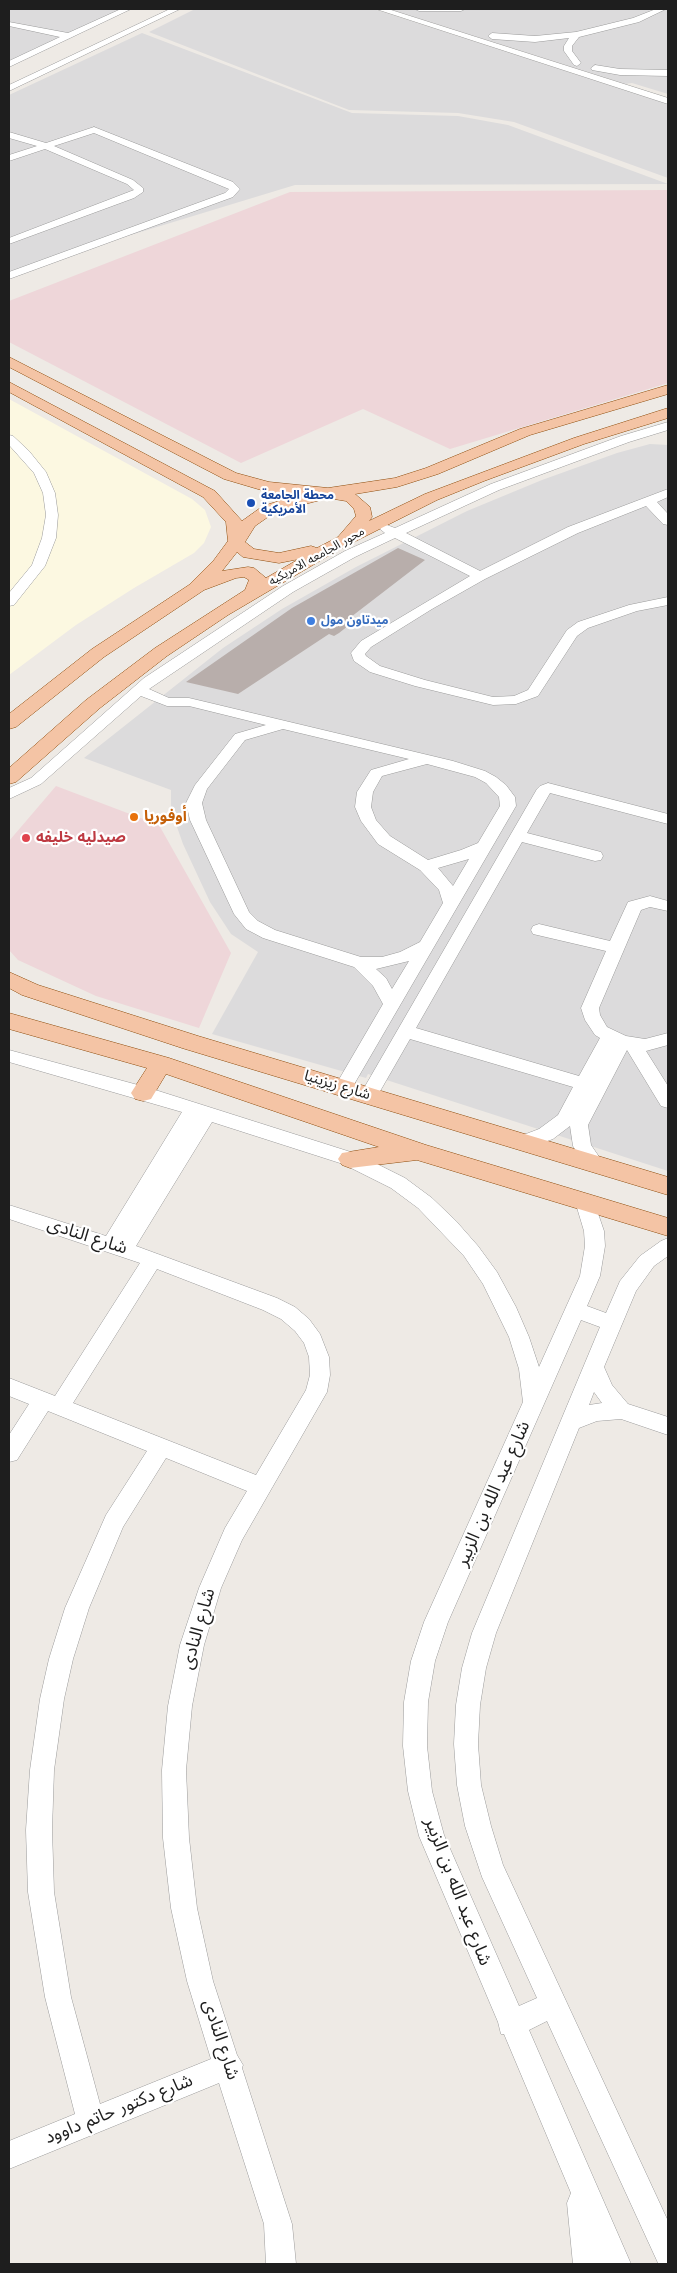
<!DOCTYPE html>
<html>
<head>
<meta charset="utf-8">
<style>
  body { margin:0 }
  #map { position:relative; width:677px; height:2273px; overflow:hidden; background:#eeeae5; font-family:Jost,sans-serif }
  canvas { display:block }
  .frame { position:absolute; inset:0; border:10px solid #1e1e1e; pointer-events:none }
</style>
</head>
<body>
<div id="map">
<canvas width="677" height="2273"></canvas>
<div class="frame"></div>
</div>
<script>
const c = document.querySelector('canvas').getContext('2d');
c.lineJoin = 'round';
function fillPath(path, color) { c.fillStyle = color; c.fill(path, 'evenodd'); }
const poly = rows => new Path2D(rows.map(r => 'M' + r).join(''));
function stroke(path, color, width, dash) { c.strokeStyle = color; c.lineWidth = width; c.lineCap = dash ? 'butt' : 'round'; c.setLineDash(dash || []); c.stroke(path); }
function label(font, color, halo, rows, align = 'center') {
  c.font = font + ' Jost,"Noto Sans Arabic",sans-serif'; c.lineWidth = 4.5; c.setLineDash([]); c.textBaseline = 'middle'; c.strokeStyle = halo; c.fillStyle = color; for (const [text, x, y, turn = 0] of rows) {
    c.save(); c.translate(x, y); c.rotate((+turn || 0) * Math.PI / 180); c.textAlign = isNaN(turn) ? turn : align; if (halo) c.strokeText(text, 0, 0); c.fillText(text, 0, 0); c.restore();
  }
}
const residential = poly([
  [9,9,129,9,9,66],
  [195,9,374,9,668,104,668,178,514,122,458,113,349,110,149,32],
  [389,9,668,9,668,94,632,83,625,84],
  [142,33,352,113,458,116,508,125,668,184,295,185,9,272,9,95],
  [650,444,668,445,668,1171,368,1074,366,1078,212,1034,258,952,231,934,210,902,183,844,171,810,171,790,84,758,223,648,282,609,356,567,467,511,542,480,617,453]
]);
const commercial = poly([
  [668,190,668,383,450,449,363,409,241,463,9,342,9,301,290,192],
  [56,786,159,825,231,953,199,1028,96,996,18,960,9,950,9,841]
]);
const education = poly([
  [9,399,192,499,205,510,211,527,204,543,194,553,134,588,76,625,9,675]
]);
const building = poly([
  [398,548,425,560,347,620,353,622,339,633,334,636,329,634,238,694,186,682,292,608]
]);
const minor = poly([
  [121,9,131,9,9,67,9,61,60,37,9,26,9,22,68,33,121,9],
  [170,9,180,9,9,91,9,85,170,9],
  [376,9,388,9,668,98,668,104,376,9],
  [415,9,465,9,461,11,419,11,415,9],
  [656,9,666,9,639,22,579,37,572,46,572,51,581,63,577,66,574,65,564,51,564,46,569,38,535,42,492,39,488,36,492,33,535,36,576,32,633,18,656,9],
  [595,65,620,69,668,70,668,76,620,75,592,70,591,68,595,65],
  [94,127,233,182,240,189,233,197,9,279,9,272,225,193,229,189,94,133,54,146,133,180,143,188,143,192,134,198,9,244,9,238,134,190,127,184,45,149,9,161,9,155,37,146,9,138,9,132,46,143,94,127],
  [668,422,668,430,629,442,499,490,406,533,480,571,568,527,668,489,668,497,657,502,668,514,668,525,663,524,646,506,578,533,485,579,432,609,371,647,365,654,366,656,380,666,425,680,493,697,514,696,528,690,567,630,578,622,629,605,668,597,668,605,637,611,588,628,577,636,538,696,516,704,493,705,415,686,370,672,354,661,351,653,361,641,470,576,395,538,355,557,293,592,149,689,169,698,189,698,453,761,485,771,496,777,506,785,515,797,516,806,349,1093,343,1095,337,1093,334,1088,383,1004,373,986,354,967,263,938,246,929,234,914,190,820,186,803,195,785,235,734,266,725,189,706,167,706,141,696,41,784,9,799,9,788,31,778,144,678,283,586,345,551,385,533,380,529,382,526,387,525,395,528,491,484,621,436,668,422],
  [283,729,409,759,371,770,357,792,355,807,361,821,378,844,420,870,439,890,443,903,420,942,400,952,382,957,361,957,275,930,258,921,249,912,206,820,202,803,207,789,245,740,283,729],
  [427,764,475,777,486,783,499,797,500,806,478,843,461,850,428,860,390,836,376,820,371,807,373,792,382,776,427,764],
  [469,859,453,886,438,868,469,859],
  [409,961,392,989,386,978,376,969,409,961],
  [9,435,13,436,29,451,46,472,55,493,58,515,56,538,45,566,14,605,9,606,9,593,32,565,42,538,46,515,43,493,34,473,9,445,9,435],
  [548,783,668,814,668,824,550,793,527,833,601,852,603,856,601,860,595,861,522,842,416,1028,579,1076,600,1038,595,1035,585,1020,581,1008,606,951,533,934,531,930,533,926,539,924,610,941,628,902,650,896,668,901,668,911,650,907,641,910,599,1008,600,1015,607,1027,626,1036,645,1039,668,1033,668,1045,646,1051,668,1086,668,1108,661,1106,627,1050,588,1125,591,1145,604,1164,601,1169,594,1171,587,1169,573,1146,570,1126,553,1139,525,1149,518,1147,516,1142,518,1137,539,1129,558,1115,573,1087,410,1039,375,1100,369,1102,363,1100,360,1095,537,789,540,786,548,783],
  [9,1050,149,1088,357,1154,405,1178,432,1198,456,1221,478,1246,497,1272,516,1307,529,1337,539,1367,580,1276,585,1246,584,1231,575,1201,578,1196,585,1194,592,1196,604,1231,605,1246,600,1276,587,1306,606,1313,620,1281,640,1256,661,1241,668,1238,668,1256,654,1266,636,1291,604,1367,612,1385,628,1404,668,1417,668,1435,621,1419,597,1421,579,1428,496,1633,486,1668,480,1705,478,1744,481,1785,491,1826,503,1865,668,2221,668,2264,658,2263,547,2021,529,2030,631,2264,573,2264,567,2203,571,2193,504,2034,501,2034,498,2022,419,1836,408,1791,403,1746,404,1702,411,1661,424,1622,523,1402,519,1369,509,1337,483,1284,464,1256,418,1208,391,1188,343,1164,212,1122,136,1246,277,1298,295,1307,309,1319,320,1334,329,1357,330,1375,327,1392,242,1540,221,1588,204,1645,192,1706,186,1770,189,1838,197,1908,213,1981,237,2055,243,2065,242,2068,292,2224,296,2264,266,2264,264,2224,219,2083,9,2169,9,2141,75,2114,45,1997,28,1892,26,1830,30,1770,40,1699,49,1659,65,1608,106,1515,147,1451,48,1411,17,1460,9,1462,9,1435,29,1404,9,1396,9,1378,55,1396,140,1263,9,1219,9,1205,106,1236,182,1112,9,1062,9,1050],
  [157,1269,263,1310,281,1319,295,1331,304,1343,309,1357,310,1375,306,1390,256,1475,73,1403,157,1269],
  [581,1320,600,1327,472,1633,462,1668,456,1705,454,1744,457,1785,465,1826,482,1877,537,1998,519,2006,444,1835,432,1791,427,1746,428,1702,435,1661,448,1622,581,1320],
  [594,1392,602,1403,589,1405,594,1392],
  [166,1458,247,1491,225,1528,199,1588,180,1645,168,1706,162,1770,163,1838,171,1908,187,1981,211,2059,100,2104,71,1997,54,1892,52,1830,54,1770,64,1699,73,1659,89,1608,123,1527,166,1458]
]);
const major = poly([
  [9,357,236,473,269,482,328,488,395,478,426,468,520,429,668,385,668,394,530,435,438,474,397,487,355,494,370,507,372,517,369,521,425,494,574,438,668,408,668,418,584,444,484,481,437,500,340,549,228,615,167,656,100,708,16,782,9,784,9,768,86,700,155,648,245,590,249,580,244,577,236,578,204,590,104,657,16,727,9,729,9,714,92,649,189,585,214,560,228,541,226,522,203,497,9,392,9,382,215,491,242,521,263,506,298,495,268,492,224,479,9,367,9,357],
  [328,498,346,501,354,509,356,516,338,537,317,548,311,546,279,553,254,549,245,542,255,526,275,512,328,498],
  [237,552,243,557,279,563,299,559,266,578,254,568,248,567,222,571,237,552],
  [9,972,38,985,198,1036,668,1177,668,1195,182,1048,22,995,9,988,9,972],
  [9,1013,169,1058,426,1145,668,1218,668,1236,417,1160,350,1168,342,1165,338,1159,342,1153,379,1147,166,1074,151,1099,143,1101,135,1099,131,1093,147,1068,9,1029,9,1013]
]);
const markers = [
  [251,503,5,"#1a4fb4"],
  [311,621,5,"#3f7fe0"],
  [134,817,5,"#e8710a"],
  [26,838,5,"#e0444e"]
];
const farTransitnames = [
  ["محطة الجامعة",261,496],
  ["الأمريكية",261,510]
];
const farStreetnames = [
  ["محور الجامعه الامريكيه",317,557,-29]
];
const farShopnames = [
  ["ميدتاون مول",321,621]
];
const foodNames = [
  ["أوفوريا",144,817]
];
const healthNames = [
  ["صيدليه خليفه",36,838]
];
const streetNames = [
  ["شارع زيزينيا",337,1086,17]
];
const nearStreetnames = [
  ["شارع النادى",87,1237,18],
  ["شارع عبد الله بن الزبير",494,1494,-66],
  ["شارع النادى",199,1629,-74],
  ["شارع عبد الله بن الزبير",457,1892,69],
  ["شارع النادى",220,2040,72],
  ["شارع دكتور حاتم داوود",119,2110,-22]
];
fillPath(residential, '#dcdbdc');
fillPath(commercial, '#eed6d9');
fillPath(education, '#fcf8e1');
fillPath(building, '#b8aeab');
stroke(minor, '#9b9b9b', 1);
stroke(major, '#8d4c0c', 1);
fillPath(minor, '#fff');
fillPath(major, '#f4c4a5');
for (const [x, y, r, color] of markers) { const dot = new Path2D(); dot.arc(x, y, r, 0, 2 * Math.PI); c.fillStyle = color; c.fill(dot); stroke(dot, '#fff', 2); }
label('bold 12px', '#164399', '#fff', farTransitnames, 'left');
label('12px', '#1e1e1e', '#fff', farStreetnames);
label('bold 12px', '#366cbe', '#fff', farShopnames, 'left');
label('bold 15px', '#c56008', '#fff', foodNames, 'left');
label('bold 15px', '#be3a42', '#fff', healthNames, 'left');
label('15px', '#1e1e1e', '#fff', streetNames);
label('18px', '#1e1e1e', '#fff', nearStreetnames);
</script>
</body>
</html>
